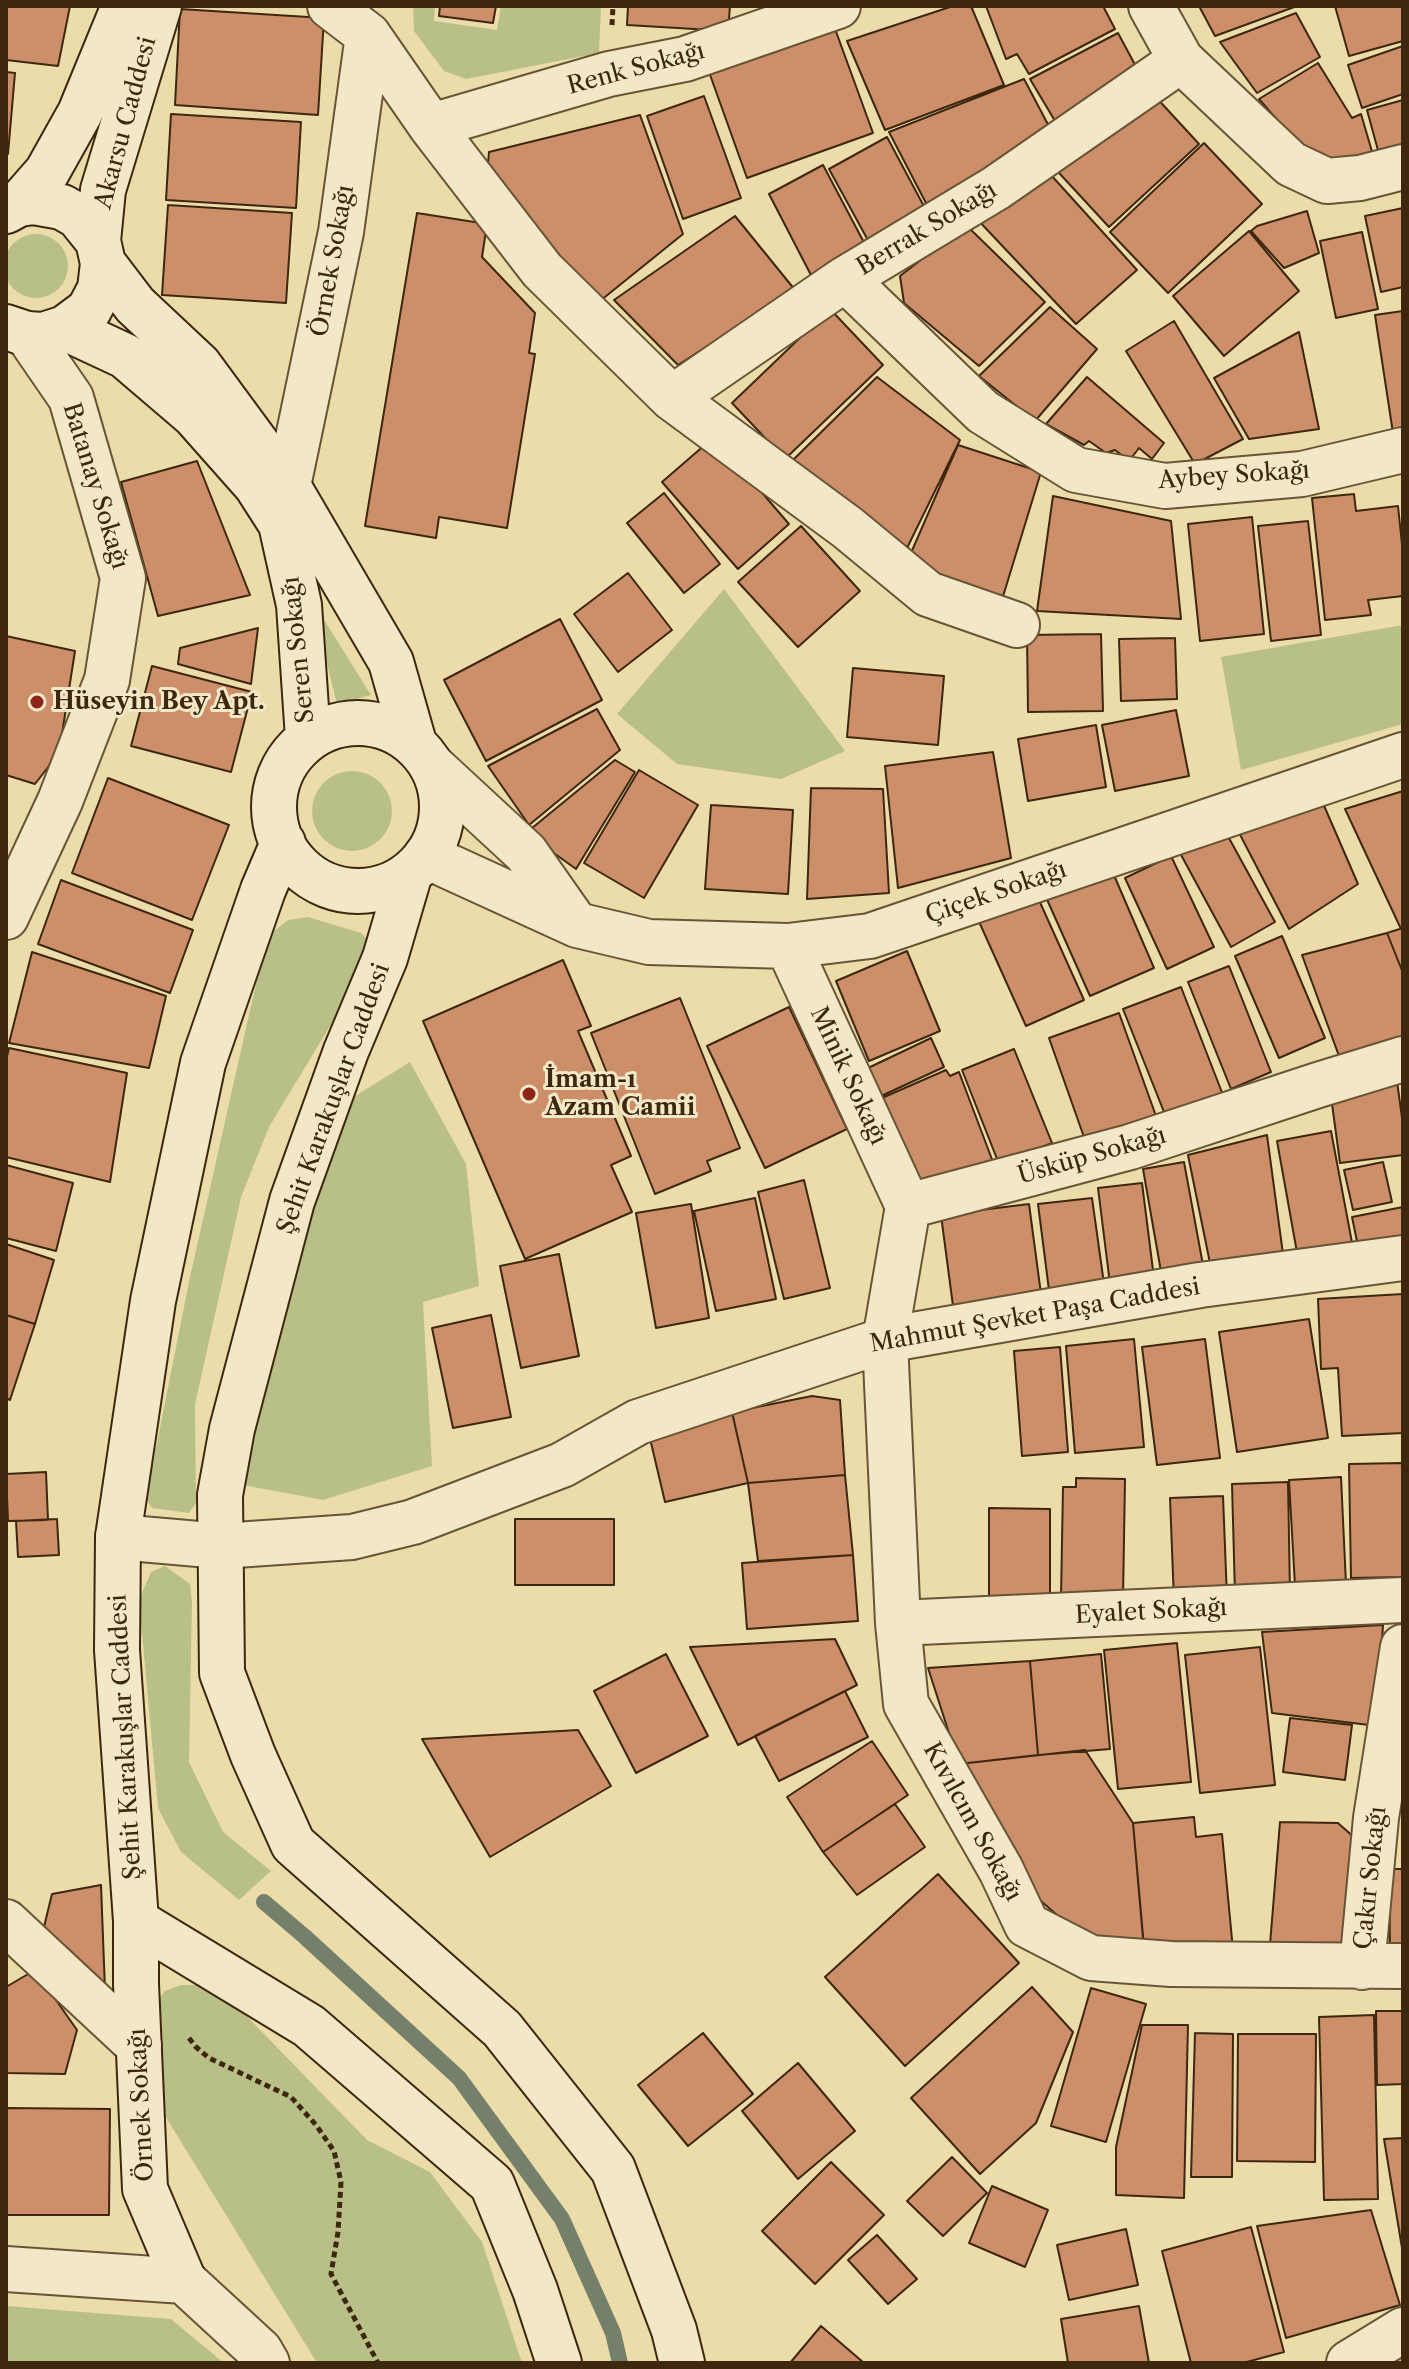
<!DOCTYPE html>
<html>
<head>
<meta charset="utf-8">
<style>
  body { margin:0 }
  #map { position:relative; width:1409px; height:2369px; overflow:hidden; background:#ebdcaa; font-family:"Libre Caslon Text",serif }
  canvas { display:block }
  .frame { position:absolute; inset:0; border:8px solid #3e270f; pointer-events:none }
</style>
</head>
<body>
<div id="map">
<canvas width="1409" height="2369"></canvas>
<div class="frame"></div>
</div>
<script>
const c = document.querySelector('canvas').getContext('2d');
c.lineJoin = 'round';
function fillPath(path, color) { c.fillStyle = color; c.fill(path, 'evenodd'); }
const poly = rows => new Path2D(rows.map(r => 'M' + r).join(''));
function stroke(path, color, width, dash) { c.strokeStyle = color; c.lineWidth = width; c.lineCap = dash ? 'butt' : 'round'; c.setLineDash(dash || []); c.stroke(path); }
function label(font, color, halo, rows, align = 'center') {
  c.font = font + ' "Libre Caslon Text",serif'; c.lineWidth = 6; c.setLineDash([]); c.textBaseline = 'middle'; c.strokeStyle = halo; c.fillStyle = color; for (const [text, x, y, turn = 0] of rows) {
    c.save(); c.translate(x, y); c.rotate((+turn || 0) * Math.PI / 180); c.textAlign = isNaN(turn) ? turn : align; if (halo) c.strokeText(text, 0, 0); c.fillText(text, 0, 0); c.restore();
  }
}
const green = poly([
  [413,6,435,6,434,21,497,30,501,6,601,6,599,53,466,79,444,71,414,31],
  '4 266a32 32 0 1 1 64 0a32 32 0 1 1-64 0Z',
  [724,589,845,751,781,779,677,764,617,714],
  [311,599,371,695,337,704],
  [1403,625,1403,724,1241,770,1221,657],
  '312 811a40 40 0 1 1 80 0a40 40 0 1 1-80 0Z',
  [308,917,361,933,368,941,364,956,336,1016,269,1127,241,1197,195,1404,196,1503,189,1513,152,1508,146,1498,190,1277,265,944,273,932,288,920],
  [410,1062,466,1164,479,1286,423,1302,432,1466,323,1500,232,1483,344,1103],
  [165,1566,190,1584,192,1603,189,1762,223,1832,271,1871,239,1900,181,1852,158,1808,139,1600,151,1572],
  [181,1985,203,1985,234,2003,367,2140,430,2172,482,2242,522,2363,317,2363,159,2106,152,2008,165,1991],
  [6,2306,171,2319,224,2363,6,2363]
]);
const stream = poly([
  [264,1902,304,1936,459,2078,562,2219,613,2333,620,2363]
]);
const building = poly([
  [6,6,70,6,58,66,6,60,6,6],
  [440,6,496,6,493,23,439,16,440,6],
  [628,6,730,6,728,31,627,25,628,6],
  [953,6,971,6,1004,85,885,130,847,41,953,6],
  [986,6,1103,6,1115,29,1029,74,1017,54,1006,59,986,6],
  [1199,6,1297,6,1215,36,1199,6],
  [1335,6,1403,6,1403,41,1349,56,1335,6],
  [180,9,324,18,318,115,175,105,180,9],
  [1296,13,1320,57,1257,93,1220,42,1296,13],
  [834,26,873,133,747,178,709,72,834,26],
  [1118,33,1140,74,1058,126,1030,79,1118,33],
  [1403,46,1403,94,1362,108,1348,65,1403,46],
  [1318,63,1352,118,1361,114,1373,155,1317,166,1259,99,1318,63],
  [6,72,15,73,8,154,6,154,6,72],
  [1024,79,1053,134,927,205,889,132,1024,79],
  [1153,94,1199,144,1109,227,1048,161,1153,94],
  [704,96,741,198,683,219,647,116,704,96],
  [1403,100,1403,147,1379,154,1367,110,1403,100],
  [171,114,301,122,296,208,166,200,171,114],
  [640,115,683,234,600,301,487,174,489,152,640,115],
  [887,137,927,212,870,244,829,169,887,137],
  [1204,143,1262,204,1168,293,1110,232,1204,143],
  [1041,164,1137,270,1076,324,976,218,1041,164],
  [823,165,868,250,813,279,769,194,823,165],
  [168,205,292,213,286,303,162,295,168,205],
  [1403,208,1403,287,1381,292,1365,216,1403,208],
  [1307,211,1319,253,1284,268,1251,231,1257,226,1307,211],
  [417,213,487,224,482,257,535,313,529,353,535,354,507,528,439,517,436,538,365,526,417,213],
  [735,216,795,290,678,365,614,300,735,216],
  [966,225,1045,302,979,366,904,303,900,276,966,225],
  [1249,231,1299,291,1224,356,1173,296,1249,231],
  [1362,232,1378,309,1336,318,1320,241,1362,232],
  [1050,307,1097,349,1035,421,979,376,1050,307],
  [830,309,883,365,785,459,732,403,830,309],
  [1403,311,1403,431,1393,433,1375,315,1403,311],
  [1174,321,1243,439,1195,464,1126,351,1174,321],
  [1299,332,1319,429,1249,439,1214,378,1299,332],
  [877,377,960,440,907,548,791,462,877,377],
  [1087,377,1164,443,1152,459,1139,448,1129,461,1115,450,1106,453,1089,441,1084,445,1046,424,1087,377],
  [714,437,789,524,738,569,662,482,714,437],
  [958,445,1041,472,1001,603,904,569,958,445],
  [197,461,250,595,158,616,121,482,197,461],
  [664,493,720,564,684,593,627,523,664,493],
  [1354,494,1356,511,1398,506,1403,554,1403,596,1368,600,1371,615,1325,620,1312,498,1354,494],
  [1053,496,1171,521,1181,619,1037,611,1053,496],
  [1252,517,1264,634,1200,641,1188,524,1252,517],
  [1308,521,1321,635,1271,641,1258,526,1308,521],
  [801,526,860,591,798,647,738,582,801,526],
  [628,573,672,630,618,672,574,614,628,573],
  [560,619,602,700,486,761,444,680,560,619],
  [258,628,251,684,178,664,180,648,258,628],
  [1101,634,1103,711,1028,712,1027,635,1101,634],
  [6,636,75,651,59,753,35,784,6,775,6,636],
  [1175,638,1177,699,1121,701,1119,639,1175,638],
  [152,666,252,692,231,772,131,746,152,666],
  [853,668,944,676,938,745,847,737,853,668],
  [597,709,620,750,529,825,488,766,597,709],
  [1176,710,1189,776,1115,791,1102,725,1176,710],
  [1096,725,1106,787,1028,801,1018,739,1096,725],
  [993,752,1011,858,898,888,885,766,993,752],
  [615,760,635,772,576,869,526,833,615,760],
  [639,770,698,805,644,898,584,863,639,770],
  [108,778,229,825,192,920,72,873,108,778],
  [811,788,883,789,889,893,807,899,811,788],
  [1403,791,1403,928,1401,929,1345,809,1403,791],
  [1322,801,1358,884,1289,929,1235,825,1322,801],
  [711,805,793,810,788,894,705,889,711,805],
  [1224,829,1275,922,1231,947,1180,853,1224,829],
  [1171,856,1214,947,1167,969,1125,878,1171,856],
  [1110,866,1154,968,1090,996,1045,895,1110,866],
  [61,880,193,930,170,993,38,944,61,880],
  [1034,889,1084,1000,1026,1026,976,915,1034,889],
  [1403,928,1403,973,1387,933,1403,928],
  [1387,933,1403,973,1403,1039,1339,1056,1302,955,1387,933],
  [1282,936,1325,1038,1279,1058,1235,956,1282,936],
  [907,951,940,1031,869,1061,836,981,907,951],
  [32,952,166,996,149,1068,9,1043,32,952],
  [563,960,591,1026,578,1031,631,1156,611,1165,632,1212,525,1259,423,1021,563,960],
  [1229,966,1271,1072,1231,1089,1188,982,1229,966],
  [1181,987,1223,1095,1166,1117,1123,1009,1181,987],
  [680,998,740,1148,707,1161,711,1171,655,1194,591,1033,680,998],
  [789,1007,847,1129,765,1168,707,1046,789,1007],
  [1119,1013,1156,1116,1085,1140,1049,1038,1119,1013],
  [931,1038,944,1067,879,1097,866,1069,931,1038],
  [9,1048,127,1073,110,1182,6,1157,6,1060,9,1048],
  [1014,1049,1052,1143,999,1164,962,1070,1014,1049],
  [946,1070,950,1076,959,1072,996,1170,937,1190,908,1181,875,1101,946,1070],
  [1397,1081,1403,1125,1403,1155,1340,1163,1330,1089,1397,1081],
  [1331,1131,1353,1248,1298,1258,1277,1141,1331,1131],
  [1267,1135,1285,1269,1212,1273,1188,1155,1267,1135],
  [1184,1162,1205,1276,1163,1283,1143,1169,1184,1162],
  [1383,1162,1392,1202,1353,1210,1344,1170,1383,1162],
  [6,1165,73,1183,56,1251,6,1238,6,1165],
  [804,1180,830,1288,784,1299,758,1192,804,1180],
  [1142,1183,1155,1286,1111,1292,1098,1188,1142,1183],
  [755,1198,776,1299,716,1311,694,1211,755,1198],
  [1092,1198,1105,1291,1050,1298,1038,1204,1092,1198],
  [691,1204,709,1318,656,1328,636,1213,691,1204],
  [1029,1204,1041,1294,953,1306,941,1215,1029,1204],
  [1403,1207,1403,1247,1360,1256,1352,1217,1403,1207],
  [6,1244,54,1260,35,1324,6,1315,6,1244],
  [559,1254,579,1356,521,1368,500,1266,559,1254],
  [1403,1294,1403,1433,1342,1436,1338,1368,1321,1369,1318,1299,1403,1294],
  [6,1315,35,1324,10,1400,6,1398,6,1315],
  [491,1315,511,1417,453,1428,432,1328,491,1315],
  [1309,1319,1328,1438,1237,1452,1219,1332,1309,1319],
  [1134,1339,1144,1447,1075,1453,1066,1346,1134,1339],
  [1205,1339,1220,1458,1157,1465,1142,1347,1205,1339],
  [1060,1347,1068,1452,1022,1456,1014,1351,1060,1347],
  [812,1396,840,1400,845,1475,748,1483,732,1412,812,1396],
  [732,1412,748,1483,665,1502,648,1430,732,1412],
  [1403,1463,1403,1577,1351,1578,1349,1464,1403,1463],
  [46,1472,48,1520,8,1521,6,1474,46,1472],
  [845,1475,853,1555,758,1561,748,1483,845,1475],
  [1341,1477,1346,1584,1295,1586,1289,1480,1341,1477],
  [1076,1478,1125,1479,1123,1598,1061,1597,1063,1487,1076,1487,1076,1478],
  [1288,1482,1290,1593,1235,1594,1232,1484,1288,1482],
  [1223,1496,1227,1598,1174,1601,1170,1498,1223,1496],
  [989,1508,1050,1509,1050,1604,989,1604,989,1508],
  [57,1519,59,1555,18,1557,16,1521,57,1519],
  [515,1519,614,1519,614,1585,515,1585,515,1519],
  [853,1555,858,1621,747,1629,742,1563,853,1555],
  [1383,1625,1377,1726,1272,1713,1262,1632,1383,1625],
  [835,1639,857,1685,738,1745,690,1647,835,1639],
  [1177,1643,1191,1782,1118,1789,1104,1650,1177,1643],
  [1260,1647,1275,1785,1200,1793,1185,1655,1260,1647],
  [666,1654,708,1736,636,1773,594,1691,666,1654],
  [1101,1654,1110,1749,1038,1755,1030,1661,1101,1654],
  [1030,1661,1038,1755,959,1764,928,1668,1030,1661],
  [845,1691,868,1737,779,1781,755,1736,845,1691],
  [1290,1718,1352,1725,1345,1780,1283,1772,1290,1718],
  [578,1730,611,1786,490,1857,422,1739,578,1730],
  [872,1741,908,1795,823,1852,787,1797,872,1741],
  [1085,1750,1133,1823,1144,1950,1096,1949,1034,1895,959,1764,1085,1750],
  [895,1804,925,1847,857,1895,823,1852,895,1804],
  [1194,1817,1196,1837,1222,1834,1233,1950,1145,1958,1133,1823,1194,1817],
  [1280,1822,1338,1823,1366,1848,1352,1956,1269,1957,1280,1822],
  [1389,1869,1403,1869,1403,1949,1390,1949,1389,1869],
  [938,1874,1019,1963,905,2066,825,1977,938,1874],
  [101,1885,105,1990,42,1935,52,1894,101,1885],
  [35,1970,77,2030,65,2074,6,2073,6,1987,35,1970],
  [1032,1987,1073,2032,1036,2123,980,2174,911,2098,1032,1987],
  [1091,1988,1146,2004,1106,2142,1051,2126,1091,1988],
  [1376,2011,1403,2011,1403,2084,1377,2085,1376,2011],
  [1374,2015,1378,2199,1324,2200,1319,2017,1374,2015],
  [1142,2025,1188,2025,1184,2198,1116,2195,1116,2147,1142,2025],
  [703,2033,753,2094,688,2146,638,2085,703,2033],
  [1195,2033,1233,2034,1232,2177,1191,2177,1195,2033],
  [1238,2034,1316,2034,1315,2162,1237,2161,1238,2034],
  [798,2063,855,2131,798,2179,742,2111,798,2063],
  [6,2108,110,2109,109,2215,6,2215,6,2108],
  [1403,2138,1403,2254,1384,2139,1403,2138],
  [952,2157,987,2193,943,2236,907,2201,952,2157],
  [831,2162,884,2215,815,2284,762,2231,831,2162],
  [992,2186,1048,2210,1025,2267,969,2243,992,2186],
  [1371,2210,1400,2305,1286,2338,1257,2226,1371,2210],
  [1251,2227,1284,2352,1243,2363,1191,2363,1162,2251,1251,2227],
  [1126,2229,1138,2285,1069,2300,1057,2245,1126,2229],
  [877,2235,917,2279,888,2304,848,2260,877,2235],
  [1139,2306,1149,2363,1068,2363,1061,2319,1139,2306],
  [821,2326,864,2363,790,2363,821,2326]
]);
const path = poly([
  [612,25,613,6],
  [189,2038,196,2047,209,2058,291,2097,316,2125,334,2151,341,2182,338,2232,331,2274,378,2363]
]);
const minor = poly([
  [330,6,368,35,431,126,542,270,672,398,848,528,928,594,1017,625],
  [1151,6,1181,60,1291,164,1327,181,1360,178,1403,167],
  [431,126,609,74,685,59,838,6],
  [845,279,983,412,1076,470,1165,486,1302,474,1403,450],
  [672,398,845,279,996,188,1181,60],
  [288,486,341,232,368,35],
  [432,766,526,853,575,923],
  [426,856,577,925,649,942,788,946,870,936,1403,755],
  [6,917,60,801,107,680,123,578,71,398,27,334],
  [788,946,908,1206],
  [1403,1059,1318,1085,1130,1147,908,1206,885,1340,898,1623,906,1704,1001,1870,1027,1925,1091,1958,1171,1964,1403,1966],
  [898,1623,1403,1600],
  [6,1922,139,2046],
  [1362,1967,1376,1818,1403,1647],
  [1349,2363,1403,2330]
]);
const tertiary = poly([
  [118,1537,221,1546,352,1537,413,1522,562,1465,638,1422,885,1340,1200,1285,1403,1258],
  [6,2269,184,2281,260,2351,267,2363]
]);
const secondary = poly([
  [19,204,47,172,80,113,124,6],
  [6,211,19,204,34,202,62,207,78,216,98,241,103,263,100,289,89,310,65,328,43,335,27,334,6,327],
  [98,241,103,190,159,6],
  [103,263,135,305,199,365,288,486,391,662,414,743],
  [65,328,125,356,194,415,256,485,281,524,299,605,308,738],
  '274 807a84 84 0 1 1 168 0a84 84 0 1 1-168 0Z',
  [283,843,263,890,203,1063,153,1301,118,1537,117,1650,136,1921,309,2026,492,2184,535,2290,559,2363],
  [410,873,385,958,346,1051,292,1201,232,1429,220,1495,222,1673,253,1755,293,1844,502,2029,613,2169,674,2330,682,2363],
  [136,1921,136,1984,145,2189,184,2281]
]);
const markers = [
  [37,702,8,"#8f2418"],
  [529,1094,8,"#8f2418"]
];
const streetNames = [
  ["Renk Sokağı",636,69,-15],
  ["Akarsu Caddesi",126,123,-75],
  ["Berrak Sokağı",927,229,-31],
  ["Örnek Sokağı",333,261,-80],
  ["Aybey Sokağı",1234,476,-4],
  ["Batanay Sokağı",95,486,73],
  ["Seren Sokağı",299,650,-96],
  ["Çiçek Sokağı",996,893,-19],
  ["Minik Sokağı",848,1076,65],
  ["Şehit Karakuşlar Caddesi",334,1099,-70],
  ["Üsküp Sokağı",1092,1156,-16],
  ["Mahmut Şevket Paşa Caddesi",1035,1316,-10],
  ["Eyalet Sokağı",1151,1612,-3],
  ["Şehit Karakuşlar Caddesi",126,1737,-93],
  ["Kıvılcım Sokağı",972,1822,61],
  ["Çakır Sokağı",1371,1878,-84],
  ["Örnek Sokağı",142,2105,-93]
];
const poiNames = [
  ["Hüseyin Bey Apt.",53,702],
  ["İmam-ı",545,1080],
  ["Azam Camii",545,1108]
];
fillPath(green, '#b9c087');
stroke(stream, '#74806b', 16);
fillPath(building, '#cc8f69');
stroke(building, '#3e270f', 2);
stroke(minor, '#695436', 48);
stroke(tertiary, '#695436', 48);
stroke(secondary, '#3e270f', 48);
stroke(path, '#3e270f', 5, [6, 4]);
stroke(minor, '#f2e8c8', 44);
stroke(tertiary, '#f2e8c8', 44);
stroke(secondary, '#f2e8c8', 44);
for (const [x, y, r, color] of markers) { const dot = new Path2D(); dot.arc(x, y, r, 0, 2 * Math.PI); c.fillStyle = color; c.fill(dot); stroke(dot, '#f2e8c8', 3); }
label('24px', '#3e270f', '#f2e8c8', streetNames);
label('bold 24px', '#3e270f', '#f2e8c8', poiNames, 'left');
</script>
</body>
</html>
